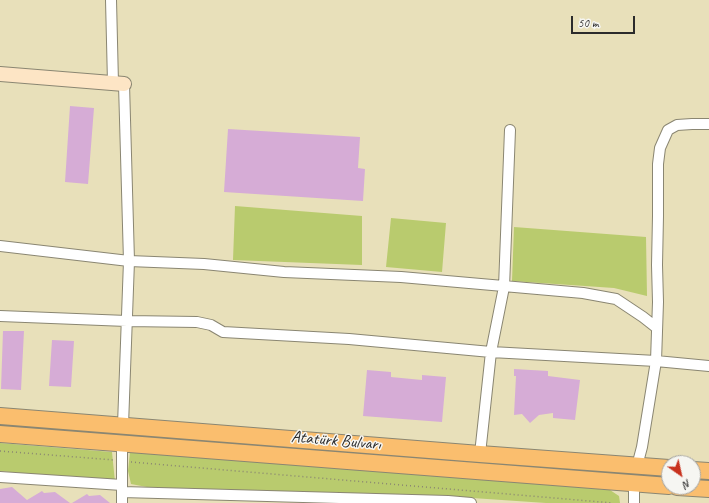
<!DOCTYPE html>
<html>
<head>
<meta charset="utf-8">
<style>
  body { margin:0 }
  #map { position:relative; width:709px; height:503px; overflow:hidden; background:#e8e0ba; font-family:Caveat,sans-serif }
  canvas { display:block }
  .north { position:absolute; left:661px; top:455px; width:40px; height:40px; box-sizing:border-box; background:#f6f6f2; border:1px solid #a5a5a2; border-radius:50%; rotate:146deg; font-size:11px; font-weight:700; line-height:16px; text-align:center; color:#2b2b2b }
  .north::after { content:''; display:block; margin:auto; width:14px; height:18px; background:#c8321e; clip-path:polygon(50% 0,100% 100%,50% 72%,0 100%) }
  .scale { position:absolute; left:571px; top:16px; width:64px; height:18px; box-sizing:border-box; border:2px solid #2b2b2b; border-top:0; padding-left:5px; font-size:12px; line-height:14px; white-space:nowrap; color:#2b2b2b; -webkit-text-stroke:3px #f6f6f2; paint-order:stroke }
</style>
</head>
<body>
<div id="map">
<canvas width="709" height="503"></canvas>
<div class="north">N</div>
<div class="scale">50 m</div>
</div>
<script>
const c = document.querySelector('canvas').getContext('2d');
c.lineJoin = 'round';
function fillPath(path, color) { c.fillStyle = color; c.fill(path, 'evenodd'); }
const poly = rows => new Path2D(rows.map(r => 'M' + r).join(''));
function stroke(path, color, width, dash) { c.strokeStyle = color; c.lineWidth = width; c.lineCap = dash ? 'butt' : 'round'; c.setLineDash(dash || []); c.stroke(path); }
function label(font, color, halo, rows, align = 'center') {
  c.font = font + ' Caveat,sans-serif'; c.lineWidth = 3; c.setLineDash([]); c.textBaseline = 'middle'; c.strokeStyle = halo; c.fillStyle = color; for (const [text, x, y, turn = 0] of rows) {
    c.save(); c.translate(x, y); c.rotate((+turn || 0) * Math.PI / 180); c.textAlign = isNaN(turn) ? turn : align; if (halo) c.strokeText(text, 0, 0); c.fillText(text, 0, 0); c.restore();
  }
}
const green = poly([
  [235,206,362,216,362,265,233,260],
  [391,218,446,223,442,272,386,267],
  [514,227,646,237,647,296,614,288,512,281],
  [0,443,112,452,115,482,0,471],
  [130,452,348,467,610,490,619,496,620,503,546,503,443,496,152,488,131,484,128,471]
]);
const building = poly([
  [70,106,94,108,88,184,65,182],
  [228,129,360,137,358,168,365,169,363,201,224,192],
  [3,331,24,331,21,390,1,389],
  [52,340,74,341,71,387,49,386],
  [514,369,548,371,548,376,580,380,575,420,553,418,553,413,539,415,530,423,522,414,514,415,516,376,514,376],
  [367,370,391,372,391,377,422,380,422,375,446,377,442,422,363,416],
  [12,487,27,500,42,491,44,493,55,492,70,503,0,503,0,489],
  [87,494,89,496,100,495,110,503,72,503]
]);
const path = poly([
  [0,451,114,460],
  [131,462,613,503]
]);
const street = poly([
  [111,0,113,83],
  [0,246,129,261,204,264,284,272,401,277,583,293,616,299,643,317,657,328],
  [0,316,127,321,197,322,211,325,223,332,349,339,491,352,656,361,709,366],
  [123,425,129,261,124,84],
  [480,454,491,352,504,287,510,130],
  [637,466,642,447,656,361,658,302,657,265,658,216,658,164,660,148,668,130,677,125,692,124,709,124],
  [0,477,122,485],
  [634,484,634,503],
  [122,492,448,501,471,503],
  [122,503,122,443]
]);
const secondary = poly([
  [0,74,124,84]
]);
const primary = poly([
  [0,416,480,454,669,468],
  [0,434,669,486],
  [693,470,709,471],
  [677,487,709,489]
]);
const streetNames = [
  ["Atatürk Bulvarı",336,441,5]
];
fillPath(green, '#b9cb6e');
fillPath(building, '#d6acd6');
stroke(street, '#8a8672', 12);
stroke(secondary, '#8a8672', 16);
stroke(primary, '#8a8672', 18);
stroke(path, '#8a8672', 1.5, [1, 3]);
stroke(street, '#fff', 10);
stroke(secondary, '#fde5c5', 14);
stroke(primary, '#fabe6e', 16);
label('17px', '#2b2b2b', '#f6f6f2', streetNames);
</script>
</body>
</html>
